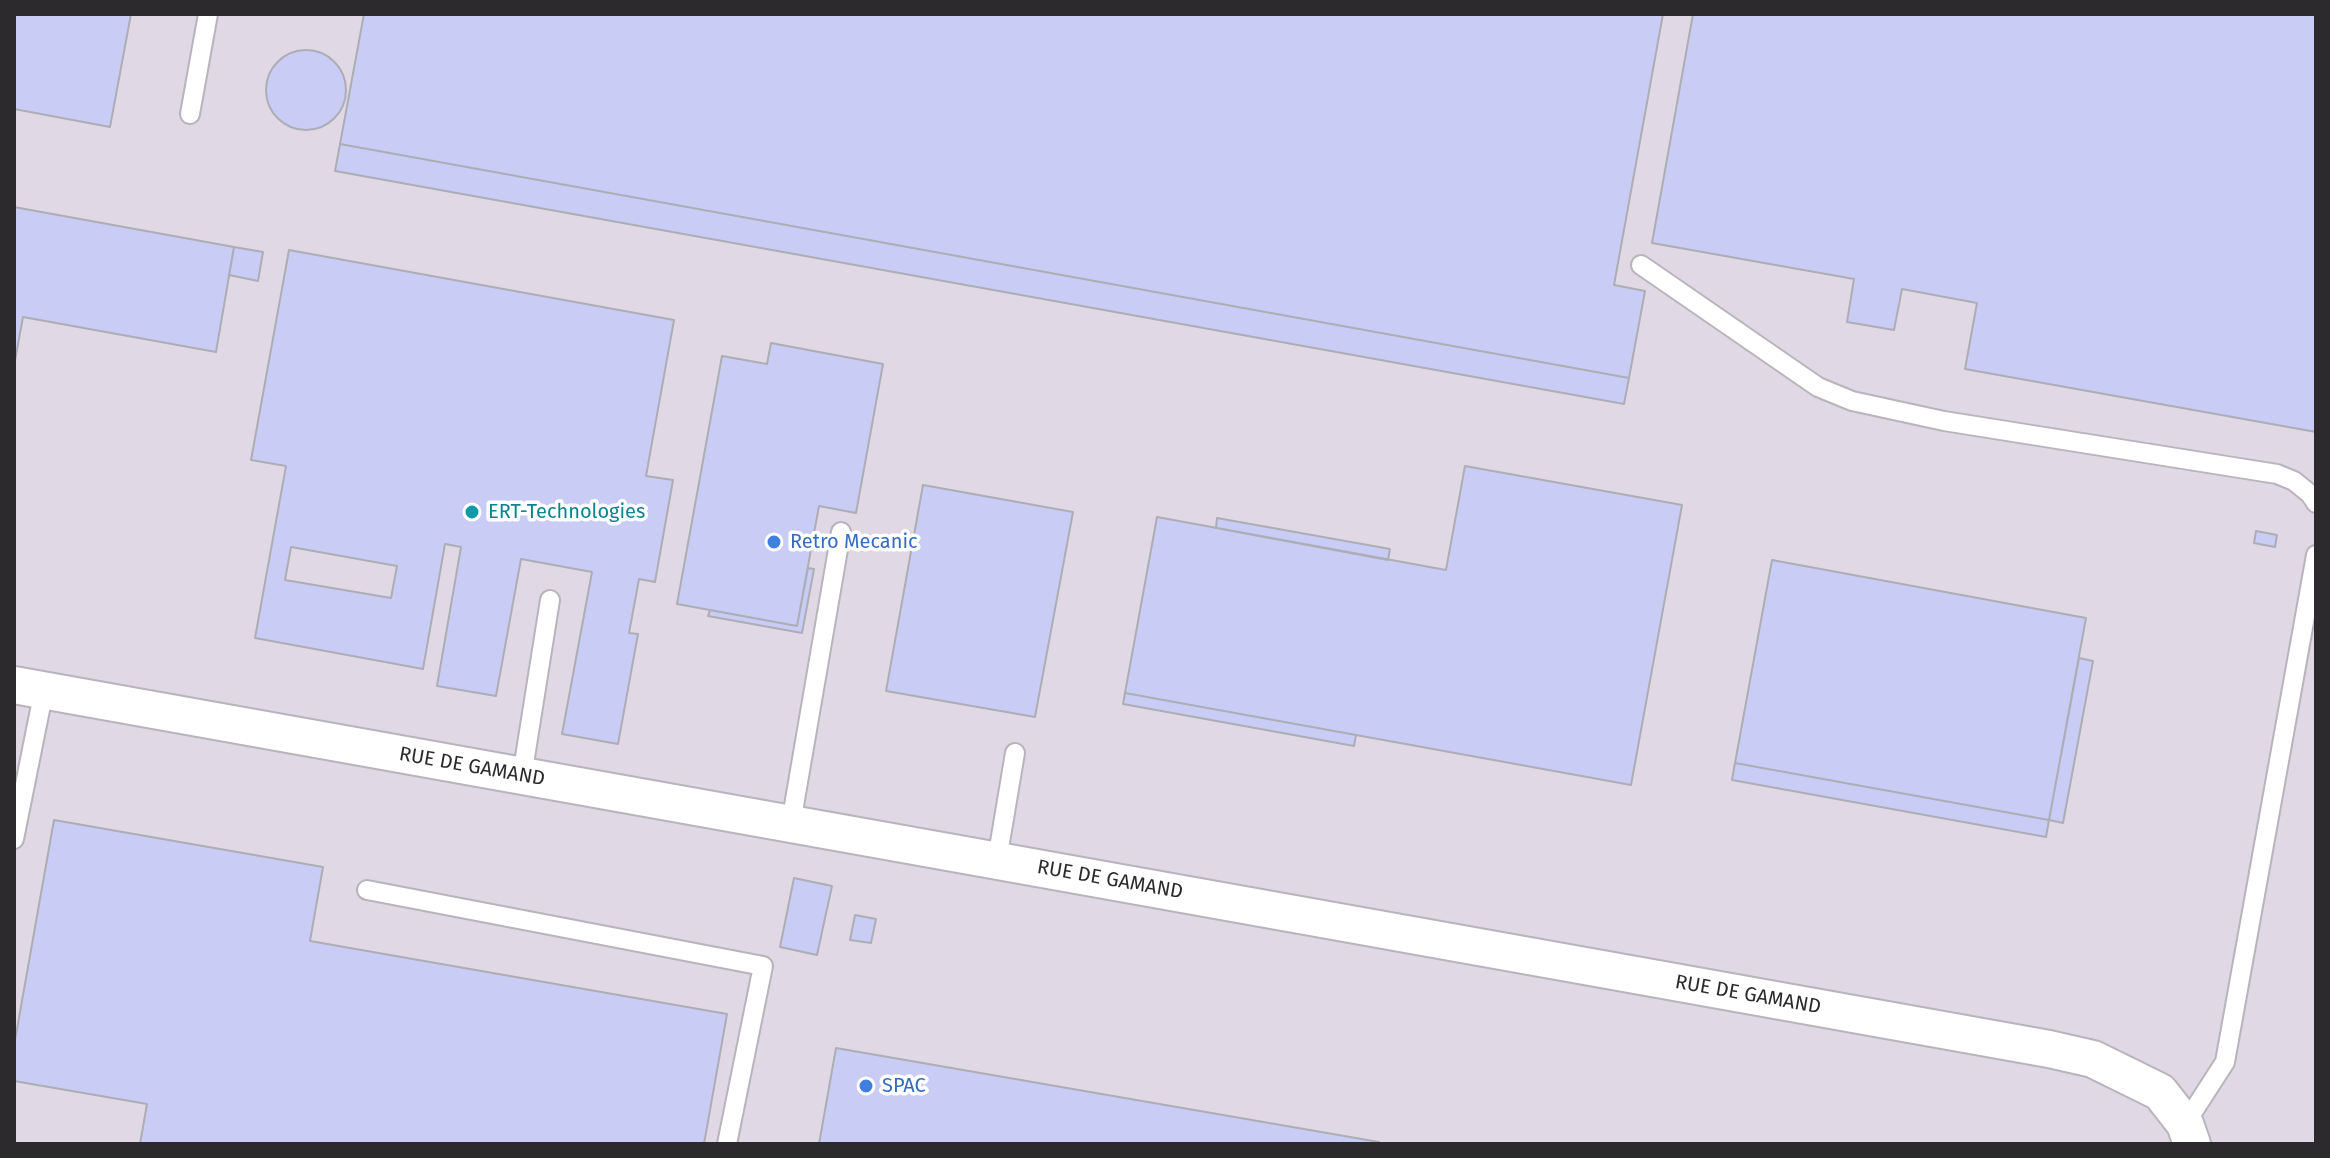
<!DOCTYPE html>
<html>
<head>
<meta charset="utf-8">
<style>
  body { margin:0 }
  #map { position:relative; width:2330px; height:1158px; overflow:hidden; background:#e9e5ec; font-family:"Fira Sans",sans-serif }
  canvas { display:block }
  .frame { position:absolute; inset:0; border:16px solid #2c2a2d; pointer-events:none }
</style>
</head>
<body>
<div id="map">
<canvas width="2330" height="1158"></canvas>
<div class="frame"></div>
</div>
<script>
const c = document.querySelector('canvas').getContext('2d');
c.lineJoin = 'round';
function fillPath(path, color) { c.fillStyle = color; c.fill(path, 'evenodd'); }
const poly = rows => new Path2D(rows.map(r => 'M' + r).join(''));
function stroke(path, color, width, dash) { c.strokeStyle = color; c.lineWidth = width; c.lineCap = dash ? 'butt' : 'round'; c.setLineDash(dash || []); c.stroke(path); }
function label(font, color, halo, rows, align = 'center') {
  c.font = font + ' "Fira Sans",sans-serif'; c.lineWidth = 7; c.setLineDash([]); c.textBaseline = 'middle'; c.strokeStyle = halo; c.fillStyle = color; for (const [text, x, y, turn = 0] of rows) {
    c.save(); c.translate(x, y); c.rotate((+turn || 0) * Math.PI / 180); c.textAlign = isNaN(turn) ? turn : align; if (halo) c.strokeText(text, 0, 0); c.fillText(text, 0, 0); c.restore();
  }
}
const built = poly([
  [14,14,2316,14,2316,1144,14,1144]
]);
const building = poly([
  [14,14,131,14,110,127,14,109,14,14],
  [364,14,1663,14,1614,285,1645,291,1629,378,340,144,364,14],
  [1693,14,2316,14,2316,432,1965,369,1977,303,1902,289,1894,330,1847,322,1854,279,1652,243,1693,14],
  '266 90a40 40 0 1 1 80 0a40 40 0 1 1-80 0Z',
  [340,144,1629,378,1624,404,335,171,340,144],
  [14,207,234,247,216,352,23,317,14,366,14,207],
  [234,247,263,252,258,281,229,275,234,247],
  [289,250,674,320,646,476,673,480,655,582,639,579,629,633,638,634,618,744,562,734,592,572,521,559,496,696,437,686,461,547,445,544,423,669,255,638,286,466,251,460,289,250],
  [291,547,397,566,391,598,285,580,291,547],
  [771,343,883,364,856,513,819,506,797,626,677,604,722,356,767,364,771,343],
  [1465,466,1682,505,1631,785,1125,693,1157,517,1446,570,1465,466],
  [923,485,1073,512,1035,717,886,691,923,485],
  [1217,518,1390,549,1388,560,1216,528,1217,518],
  [2256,531,2277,535,2275,547,2254,543,2256,531],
  [1772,560,2086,618,2049,820,1735,763,1772,560],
  [808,568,814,569,802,633,708,616,710,610,797,626,808,568],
  [2079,658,2093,661,2063,823,2049,820,2079,658],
  [1125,693,1356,735,1354,746,1123,704,1125,693],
  [1735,763,2049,820,2046,837,1732,780,1735,763],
  [54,820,323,867,310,941,727,1014,704,1144,140,1144,147,1104,14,1081,14,1046,54,820],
  [794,878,832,886,817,955,780,947,794,878],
  [855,915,876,919,871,943,850,940,855,915],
  [836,1048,1379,1142,1379,1144,819,1144,836,1048]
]);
const lane = poly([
  [190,114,208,14],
  [1641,265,1818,387,1852,401,1944,421,2277,474,2294,481,2310,494,2316,503],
  [522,776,550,600],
  [791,823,841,532],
  [14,839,44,690],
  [997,860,1015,753],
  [367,890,763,966,727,1144],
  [2185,1124,2225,1062,2316,555]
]);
const street = poly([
  [14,685,2049,1049,2093,1059,2160,1092,2185,1124,2192,1144]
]);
const markers = [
  [472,512,8,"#0f9aa8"],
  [774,542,8,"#3f7fe0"],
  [866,1086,8,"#3f7fe0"]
];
const cultureNames = [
  ["ERT-Technologies",488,512]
];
const shopNames = [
  ["Retro Mecanic",790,542],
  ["SPAC",882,1086]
];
const streetNames = [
  ["RUE DE GAMAND",472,767,10],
  ["RUE DE GAMAND",1110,880,10],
  ["RUE DE GAMAND",1748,995,10]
];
fillPath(built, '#e1d8e6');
fillPath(building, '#c9ccf4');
stroke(building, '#adadb5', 2);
stroke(lane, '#b8b4bb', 22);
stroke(street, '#b8b4bb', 40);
stroke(lane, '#fff', 18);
stroke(street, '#fff', 36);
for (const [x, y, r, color] of markers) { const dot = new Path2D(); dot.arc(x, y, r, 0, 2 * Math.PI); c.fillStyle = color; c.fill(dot); stroke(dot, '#fff', 3); }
label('20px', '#0d838f', '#fff', cultureNames, 'left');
label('20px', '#366cbe', '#fff', shopNames, 'left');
label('20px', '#2c2a2d', '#fff', streetNames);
</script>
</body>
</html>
